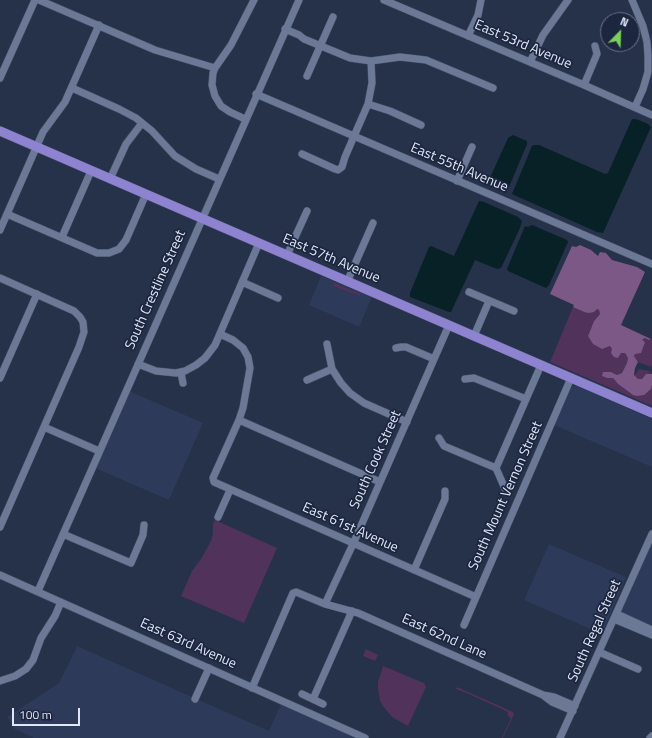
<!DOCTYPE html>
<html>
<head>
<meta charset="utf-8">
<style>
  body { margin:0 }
  #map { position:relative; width:652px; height:738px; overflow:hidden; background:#26314a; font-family:"Titillium Web",sans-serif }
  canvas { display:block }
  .north { position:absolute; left:600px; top:12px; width:40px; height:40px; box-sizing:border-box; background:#1c263f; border:1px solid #6a7389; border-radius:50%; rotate:23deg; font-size:11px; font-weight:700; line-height:16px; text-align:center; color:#dfe6f7 }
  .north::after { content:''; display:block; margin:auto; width:14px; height:18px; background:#7bd155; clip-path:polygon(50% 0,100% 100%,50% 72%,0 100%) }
  .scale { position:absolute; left:12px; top:708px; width:68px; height:18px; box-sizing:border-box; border:2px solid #dfe6f7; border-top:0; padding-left:5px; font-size:12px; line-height:14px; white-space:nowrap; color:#dfe6f7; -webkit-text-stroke:3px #1c263f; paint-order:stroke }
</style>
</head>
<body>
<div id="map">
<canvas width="652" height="738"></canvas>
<div class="north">N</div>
<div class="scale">100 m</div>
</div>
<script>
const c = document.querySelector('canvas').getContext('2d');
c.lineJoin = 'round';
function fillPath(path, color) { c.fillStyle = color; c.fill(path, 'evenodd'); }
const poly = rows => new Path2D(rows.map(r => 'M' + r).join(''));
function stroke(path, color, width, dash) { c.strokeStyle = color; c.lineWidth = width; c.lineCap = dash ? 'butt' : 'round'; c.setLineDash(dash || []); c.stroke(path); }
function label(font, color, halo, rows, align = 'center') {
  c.font = font + ' "Titillium Web",sans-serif'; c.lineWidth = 3.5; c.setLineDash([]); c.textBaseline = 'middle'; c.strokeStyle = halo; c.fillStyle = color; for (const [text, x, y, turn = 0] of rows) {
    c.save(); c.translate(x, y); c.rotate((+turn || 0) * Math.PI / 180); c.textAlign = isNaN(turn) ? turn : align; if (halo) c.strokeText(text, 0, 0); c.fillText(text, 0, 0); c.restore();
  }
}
const built = poly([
  [321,276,372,297,359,327,309,305],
  [572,386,577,386,652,419,652,467,554,425],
  [129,391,203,423,169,500,95,468],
  [652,541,652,626,620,612],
  [549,544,626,577,602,634,524,600],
  [77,646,269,731,281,704,357,738,34,738,15,729,7,717,59,683]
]);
const green = poly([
  [334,283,361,294,360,296,333,286],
  [573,307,584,312,597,309,599,310,600,314,594,321,588,336,607,347,610,346,618,358,621,353,625,353,628,358,627,363,622,373,617,375,611,372,607,378,613,378,618,384,633,395,651,389,652,385,652,406,550,362],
  [645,338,649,340,652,339,652,364,651,367,638,362,634,356,642,340],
  [639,369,649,371,652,374,646,374,642,379,638,379,634,376],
  [215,520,277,548,244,623,181,596,192,571,201,559,211,541,213,534,213,524],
  [366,649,378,655,375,661,363,656],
  [383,666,424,683,426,687,408,726,392,717,383,706,380,701,378,689,378,682],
  [457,687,513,712,514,714,503,738,502,738,511,718,508,716,508,712,469,694,456,689]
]);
const forest = poly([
  [580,245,591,250,598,256,600,252,606,253,612,260,637,267,645,272,621,325,651,339,649,340,645,338,642,340,645,342,641,353,635,354,634,356,638,362,635,368,634,375,638,379,642,379,646,374,652,374,652,385,651,389,644,395,637,396,633,395,618,384,613,378,607,378,602,376,603,372,611,372,617,375,622,373,627,363,628,358,625,353,621,353,618,358,614,357,611,353,612,349,610,346,602,349,593,344,588,336,594,321,600,314,599,310,597,309,594,312,589,313,584,312,573,307,574,305,550,294,572,246,576,247]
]);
const water = poly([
  [632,119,636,119,648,124,651,127,603,233,597,232,512,194,532,146,534,145,539,145,605,174,608,173],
  [513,135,522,139,527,141,527,144,509,187,503,191,490,185,489,180,508,138],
  [479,201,484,202,518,217,522,221,520,228,501,268,497,269,475,260,451,312,449,312,410,297,410,293,429,247,431,246,454,256],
  [532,225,567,240,568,242,549,285,546,288,508,271,507,269,525,226,528,227]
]);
const minor = poly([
  [39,0,155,50,215,68,213,73,212,85,215,96,221,106,230,112,245,119],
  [384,0,584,85,652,115],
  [632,0,643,26,647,42,648,56,648,72,643,89,635,107],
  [285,29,299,35,304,39,350,58,371,61,400,57,426,60,493,88],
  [468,36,478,15,481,0],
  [530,62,543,35,568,0],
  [215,68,231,45,254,0],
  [307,76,333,17],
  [0,78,35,0],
  [584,85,597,54,595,46],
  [72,88,119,109,136,118,152,131,175,156,196,169,219,179],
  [256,94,652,264],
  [368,104,390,111,421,125],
  [302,154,335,169,338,170,342,167,345,157,368,104,372,83,371,61],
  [110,179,126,144,142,123],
  [457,181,472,147],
  [7,214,97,253,109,253,119,249,126,240,146,194],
  [0,230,43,132,65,102,99,25],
  [62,237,91,171],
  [287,255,307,211],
  [0,278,74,311,80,317,83,322,84,332,79,347,0,527],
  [242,282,278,298],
  [347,282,373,223],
  [469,292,514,311],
  [220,334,233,340,243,348,248,357,250,368,243,408,239,420,213,478,214,482,476,597],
  [474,336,489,301],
  [327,344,332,369,341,383,350,393,364,403,407,422],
  [396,348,401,347,406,347,434,359],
  [138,364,156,371,176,373,185,371,196,365,205,358,215,345,259,243],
  [181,373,183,383],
  [0,378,37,294],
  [465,379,474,378,526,399],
  [307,380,332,369],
  [239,420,380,482],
  [44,427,99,451],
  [439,438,444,446,496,468],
  [506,491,496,468,541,365],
  [218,517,230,490],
  [63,534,131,563,143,535,144,525],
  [414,570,445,499,445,491],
  [0,575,365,738],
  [38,591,299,0],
  [325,604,353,544,449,325],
  [617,614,652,630],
  [614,619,652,635],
  [464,625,571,378],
  [599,652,638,669],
  [0,681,15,676,26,669,33,660,41,638,55,616,61,602],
  [252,688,293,593,296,592,325,604,358,613,543,695,554,697,575,706],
  [302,694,323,704],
  [544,696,552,702,573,711],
  [195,699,209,668],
  [313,699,352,611],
  [560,738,652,534],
  [650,738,652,736]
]);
const major = poly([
  [0,131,652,413]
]);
const streetNames = [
  ["East 53rd Avenue",523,45,23],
  ["East 55th Avenue",459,168,23],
  ["East 57th Avenue",331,259,23],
  ["South Crestline Street",156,290,-66],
  ["South Cook Street",376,460,-66],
  ["South Mount Vernon Street",506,496,-66],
  ["East 61st Avenue",350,528,24],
  ["South Regal Street",595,631,-66],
  ["East 62nd Lane",444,637,24],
  ["East 63rd Avenue",188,644,24]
];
fillPath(built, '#2d3a5a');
fillPath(green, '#51325b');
fillPath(forest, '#7b5886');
fillPath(water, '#072127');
stroke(minor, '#454e63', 8);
stroke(major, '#454e63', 10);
stroke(minor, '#6b7896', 7);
stroke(major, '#8d83d1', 9);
label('14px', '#dfe6f7', '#1c263f', streetNames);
</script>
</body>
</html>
